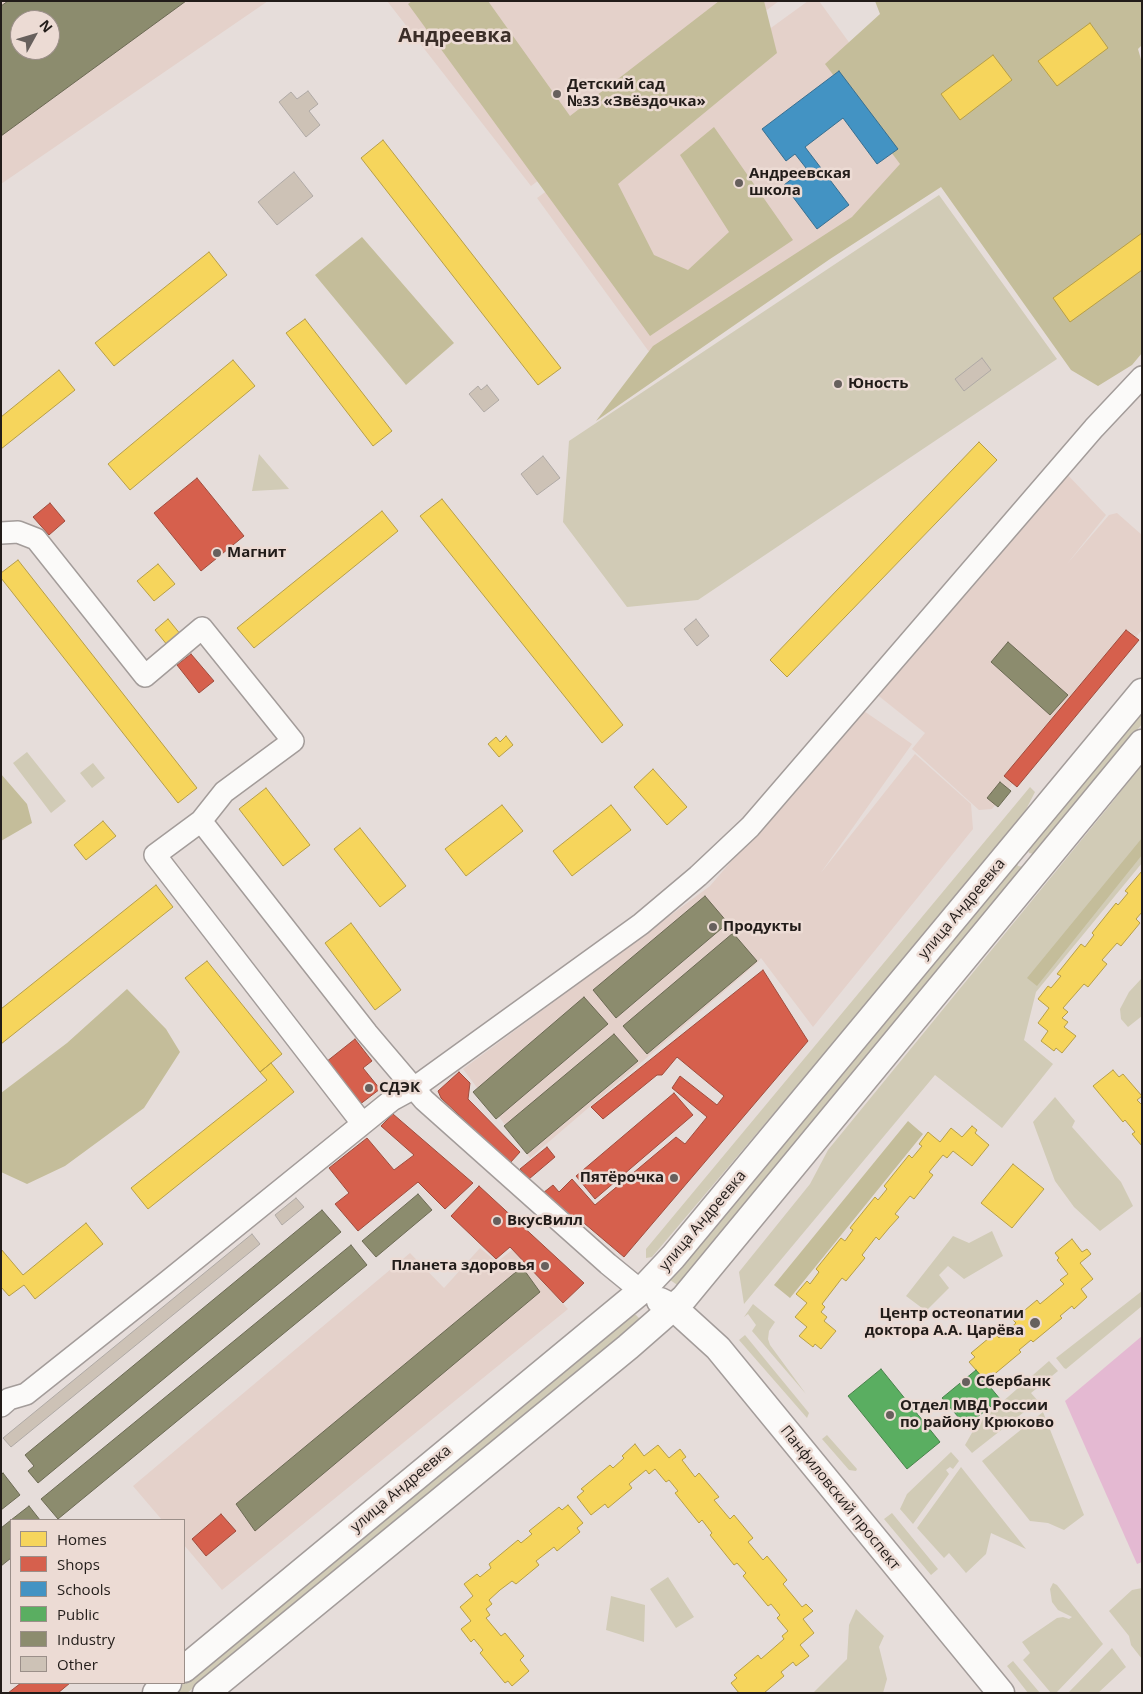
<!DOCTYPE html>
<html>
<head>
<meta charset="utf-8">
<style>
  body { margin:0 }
  #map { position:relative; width:1143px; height:1694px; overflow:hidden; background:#e6ddda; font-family:"Open Sans",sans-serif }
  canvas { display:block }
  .frame { position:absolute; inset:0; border:2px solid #221c19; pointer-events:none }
  .legend { position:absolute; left:10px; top:1519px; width:175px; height:165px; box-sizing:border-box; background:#ecdbd4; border:1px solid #9b8f89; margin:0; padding:6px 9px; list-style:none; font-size:15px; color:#221c19 }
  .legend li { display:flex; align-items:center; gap:10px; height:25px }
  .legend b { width:25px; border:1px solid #9b8f89 }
  .north { position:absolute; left:10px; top:10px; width:50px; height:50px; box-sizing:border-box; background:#ecdbd4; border:1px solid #9b8f89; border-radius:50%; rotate:51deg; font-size:14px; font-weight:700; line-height:20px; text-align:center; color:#221c19 }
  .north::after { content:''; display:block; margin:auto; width:18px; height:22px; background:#67605d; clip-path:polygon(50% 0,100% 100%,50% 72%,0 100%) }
</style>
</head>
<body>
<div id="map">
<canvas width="1143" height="1694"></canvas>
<div class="frame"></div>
<ul class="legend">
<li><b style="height:14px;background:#f6d55c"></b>Homes</li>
<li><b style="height:14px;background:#d6604d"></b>Shops</li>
<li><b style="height:14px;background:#4393c3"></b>Schools</li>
<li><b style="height:14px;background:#5aae61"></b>Public</li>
<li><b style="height:14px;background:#8c8c6e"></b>Industry</li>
<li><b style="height:14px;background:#cdc2b6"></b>Other</li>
</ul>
<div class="north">N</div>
</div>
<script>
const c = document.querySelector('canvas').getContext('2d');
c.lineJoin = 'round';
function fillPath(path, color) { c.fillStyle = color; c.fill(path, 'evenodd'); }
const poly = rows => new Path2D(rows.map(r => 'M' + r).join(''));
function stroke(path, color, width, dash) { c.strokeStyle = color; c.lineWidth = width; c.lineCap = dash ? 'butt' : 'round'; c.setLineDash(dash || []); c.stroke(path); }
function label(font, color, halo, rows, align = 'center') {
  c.font = font + ' "Open Sans",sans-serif'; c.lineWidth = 5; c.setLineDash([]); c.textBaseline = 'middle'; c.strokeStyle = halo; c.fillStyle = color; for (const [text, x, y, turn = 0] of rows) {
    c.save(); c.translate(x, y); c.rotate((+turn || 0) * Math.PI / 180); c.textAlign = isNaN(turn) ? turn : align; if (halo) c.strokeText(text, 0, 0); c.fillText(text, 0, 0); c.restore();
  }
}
const built = poly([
  [1,1,268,1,1,184],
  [20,20,50,20,50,50,20,50],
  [387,1,779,1,531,186],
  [808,1,819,1,941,169,663,371,537,198],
  [1063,470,1106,515,1067,564,1109,515,1117,513,1142,535,1142,630,1061,725,992,809,979,810,912,749,925,733,875,693],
  [861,709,912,744,820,874,915,754,971,804,973,829,813,1027,761,958,757,963,530,1158,463,1069,710,886],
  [480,1248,497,1262,512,1250,568,1309,222,1590,184,1545,184,1520,162,1520,133,1486,410,1253,444,1288]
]);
const green = poly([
  [939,195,1057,359,698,600,627,607,563,522,569,441],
  [259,454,289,489,252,491],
  [1142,710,1142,724,1034,854,1029,853,1028,849],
  [27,752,66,801,51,813,13,763],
  [93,763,105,778,92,788,80,773],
  [1142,764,1142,863,1036,992,1024,1040,1053,1064,1002,1128,935,1075,744,1304,739,1272,810,1184,828,1150,1110,805],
  [1030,787,1035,792,1018,825,652,1257,646,1258,646,1249],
  [1016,861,1018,866,1023,867,679,1286,670,1280],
  [1141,979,1142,1016,1128,1027,1121,1019,1120,1009,1129,992],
  [1055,1097,1075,1121,1072,1127,1121,1182,1133,1206,1100,1231,1074,1207,1055,1181,1033,1122],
  [992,1231,1003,1256,964,1279,948,1266,939,1275,949,1288,926,1311,906,1296,953,1236,969,1243],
  [1142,1291,1142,1306,1066,1369,1064,1368,1056,1358],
  [753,1304,775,1322,769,1331,768,1339,770,1345,806,1394,752,1331,756,1325,748,1314,744,1317],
  [632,1314,636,1315,639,1318,639,1322,439,1485,187,1693,172,1693],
  [745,1335,809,1413,807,1418,739,1340],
  [1049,1361,1058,1371,1031,1393,1038,1401,972,1453,965,1445,977,1424],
  [1043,1412,1084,1515,1064,1530,1048,1523,1030,1521,982,1461],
  [827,1435,857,1469,856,1471,849,1470,822,1439],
  [951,1452,959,1461,953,1469,950,1467,946,1470,949,1474,913,1524,900,1509,907,1494],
  [961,1467,1026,1549,991,1533,986,1554,966,1573,949,1553,944,1558,917,1528],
  [892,1513,938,1569,931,1575,884,1519],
  [668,1577,694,1617,676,1628,650,1589],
  [1053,1583,1057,1585,1103,1644,1056,1693,1051,1693,1023,1660,1030,1653,1022,1642,1057,1618,1063,1617,1069,1619,1072,1617,1058,1610,1052,1602,1050,1589],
  [1142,1588,1142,1659,1131,1645,1129,1636,1109,1611,1132,1590],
  [611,1596,645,1605,644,1642,606,1630],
  [856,1609,884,1636,879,1647,887,1679,883,1693,813,1693,847,1659,849,1625],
  [1112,1648,1126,1667,1098,1693,1068,1693],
  [1013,1661,1040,1693,1028,1693,1007,1666]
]);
const forest = poly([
  [412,1,488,1,570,116,719,1,764,1,777,53,618,184,654,255,688,270,729,232,680,155,714,127,793,240,650,336,408,4],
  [875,1,1142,1,1142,45,1138,49,1142,63,1142,353,1132,365,1098,386,1071,370,941,187,830,259,596,421,653,346,852,217,900,164,825,64,880,14],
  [362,237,454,343,406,385,315,275],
  [1,774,27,804,32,823,1,841],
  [1142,838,1142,855,1037,986,1027,978],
  [127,989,166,1029,180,1052,144,1108,65,1166,27,1184,1,1172,1,1093,67,1043],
  [908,1121,923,1134,790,1298,774,1285]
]);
const water = poly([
  [1142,1336,1142,1562,1137,1564,1065,1401]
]);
const homes = poly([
  [1090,23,1108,48,1057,86,1038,61,1090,23],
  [993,55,1012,80,960,120,941,94,993,55],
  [383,140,561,368,538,385,361,158,383,140],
  [1142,233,1142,270,1070,322,1053,298,1142,233],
  [209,252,227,275,114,366,95,343,209,252],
  [305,319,392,431,373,446,286,333,305,319],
  [233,360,255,386,130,490,108,464,233,360],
  [59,370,75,390,1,449,1,417,59,370],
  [979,442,997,460,787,677,770,660,979,442],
  [442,499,623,725,602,743,420,516,442,499],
  [382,511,398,531,254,648,237,628,382,511],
  [18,560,197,788,178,803,1,578,1,573,18,560],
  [158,564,175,584,154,601,137,581,158,564],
  [168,619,181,635,168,646,155,630,168,619],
  [506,736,513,745,499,757,488,744,496,737,500,742,506,736],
  [653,769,687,807,667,825,634,787,653,769],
  [266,788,310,845,283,866,239,809,266,788],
  [502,805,523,831,466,876,445,849,502,805],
  [611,805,631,830,572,876,553,851,611,805],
  [103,821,116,836,86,860,74,845,103,821],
  [360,828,406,886,380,907,334,849,360,828],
  [1142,871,1142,912,1136,919,1140,923,1121,946,1117,943,1102,960,1107,964,1088,987,1084,984,1063,1008,1068,1012,1062,1018,1068,1022,1064,1027,1076,1036,1062,1053,1056,1048,1054,1051,1041,1041,1048,1031,1038,1023,1049,1008,1038,999,1048,986,1051,988,1061,976,1057,974,1081,944,1085,947,1094,935,1092,933,1116,903,1118,905,1128,893,1125,891,1142,871],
  [156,885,173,907,1,1044,1,1009,156,885],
  [351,923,401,990,375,1010,325,943,351,923],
  [207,961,282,1054,260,1072,185,978,207,961],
  [271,1063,294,1092,148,1209,131,1188,267,1080,260,1072,271,1063],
  [1113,1070,1119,1077,1123,1074,1142,1096,1137,1100,1142,1105,1142,1146,1132,1134,1135,1132,1125,1120,1123,1122,1093,1086,1113,1070],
  [972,1126,977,1130,975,1133,989,1145,972,1166,953,1151,947,1158,943,1155,929,1172,933,1175,914,1199,910,1196,895,1214,899,1217,889,1228,879,1240,876,1237,862,1255,865,1258,846,1281,842,1278,822,1304,825,1307,821,1312,827,1317,824,1321,836,1331,821,1349,815,1344,813,1347,799,1336,807,1327,795,1317,807,1303,796,1294,807,1281,810,1284,819,1272,816,1269,841,1238,845,1241,853,1230,850,1228,875,1197,878,1200,887,1189,884,1186,909,1155,912,1158,922,1146,919,1144,928,1132,940,1142,951,1128,962,1137,972,1126],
  [1013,1164,1044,1189,1012,1228,981,1203,1013,1164],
  [86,1223,103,1244,35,1299,24,1285,9,1296,1,1287,1,1249,23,1275,86,1223],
  [1072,1239,1082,1252,1087,1249,1091,1254,1080,1263,1093,1279,1081,1289,1087,1297,1074,1309,1072,1306,1060,1316,1062,1318,1033,1342,1031,1340,1019,1350,1021,1352,991,1377,989,1375,984,1379,969,1362,975,1357,971,1353,995,1333,999,1338,1016,1323,1013,1320,1037,1300,1040,1304,1064,1284,1060,1280,1068,1274,1057,1260,1059,1258,1055,1253,1072,1239],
  [635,1444,644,1456,658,1445,669,1458,680,1449,686,1457,682,1460,695,1477,699,1473,719,1497,714,1500,730,1519,734,1515,753,1538,748,1542,763,1560,767,1556,787,1580,783,1584,793,1596,802,1607,806,1604,813,1611,803,1619,814,1633,800,1645,809,1656,796,1666,793,1662,781,1672,784,1676,764,1693,739,1693,731,1683,737,1678,734,1675,758,1655,761,1659,784,1639,782,1636,788,1631,777,1618,780,1615,771,1604,768,1606,743,1576,746,1573,737,1563,734,1565,710,1535,712,1533,702,1520,699,1523,675,1493,678,1491,669,1480,666,1482,655,1469,649,1474,646,1470,629,1484,632,1488,608,1508,605,1504,591,1515,577,1497,584,1491,581,1489,610,1465,613,1468,624,1458,622,1456,635,1444],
  [568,1505,583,1523,577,1528,580,1532,557,1551,554,1547,536,1561,539,1565,516,1584,512,1581,500,1590,489,1600,492,1604,486,1609,490,1615,486,1618,501,1636,505,1633,524,1656,520,1660,529,1671,512,1686,508,1681,505,1683,480,1653,483,1650,474,1639,471,1642,461,1629,471,1621,460,1607,473,1596,464,1584,477,1574,480,1577,491,1568,489,1564,518,1540,521,1543,532,1534,529,1531,559,1507,562,1510,568,1505]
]);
const shops = poly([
  [197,478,244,536,201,571,154,513,197,478],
  [50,503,65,521,49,535,33,517,50,503],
  [1126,630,1139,640,1017,787,1004,776,1126,630],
  [191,654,214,681,199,693,177,665,191,654],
  [763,970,808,1041,624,1257,578,1218,572,1221,543,1193,553,1185,559,1192,572,1179,595,1205,676,1137,685,1144,707,1117,672,1088,680,1076,717,1105,724,1096,677,1057,662,1075,657,1075,603,1119,591,1107,763,970],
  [355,1039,372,1061,363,1068,380,1089,359,1105,326,1062,355,1039],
  [459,1072,470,1083,468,1099,520,1152,510,1163,441,1098,438,1091,459,1072],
  [674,1093,693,1115,595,1199,576,1176,674,1093],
  [393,1114,473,1183,445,1209,418,1182,358,1231,335,1204,349,1193,329,1168,367,1138,394,1170,414,1155,381,1126,393,1114],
  [547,1147,555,1157,529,1179,520,1169,547,1147],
  [479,1186,584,1283,563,1303,510,1247,496,1259,451,1216,479,1186],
  [221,1514,236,1531,206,1556,192,1539,221,1514],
  [21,1683,70,1683,58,1693,8,1693,21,1683]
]);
const schools = poly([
  [839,71,898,149,877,164,843,118,805,147,849,205,817,229,784,185,806,168,795,154,786,161,762,129,839,71]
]);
const public = poly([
  [881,1369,940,1442,907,1469,848,1396,881,1369],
  [976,1370,1000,1399,966,1426,942,1398,976,1370]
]);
const industry = poly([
  [8,1,186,1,1,136,1,6,8,1],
  [20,20,50,20,50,50,20,50,20,20],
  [1008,642,1068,695,1050,715,991,662,1008,642],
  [1000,782,1011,791,998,807,987,798,1000,782],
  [705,896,728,923,616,1018,593,990,705,896],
  [733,933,757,961,647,1054,623,1026,733,933],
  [584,997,608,1024,496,1119,473,1092,584,997],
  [614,1034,638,1061,527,1154,504,1126,614,1034],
  [418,1194,432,1210,376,1257,362,1241,418,1194],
  [322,1210,341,1232,38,1483,28,1471,34,1466,25,1455,322,1210],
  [351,1245,367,1265,58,1519,41,1499,351,1245],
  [522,1267,540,1292,255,1531,236,1504,522,1267],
  [3,1473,20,1495,1,1510,1,1475,3,1473],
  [29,1506,40,1520,11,1520,29,1506],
  [11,1520,11,1558,1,1566,1,1528,11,1520]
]);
const building = poly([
  [308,91,318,104,309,111,320,125,306,137,279,102,291,92,297,99,308,91],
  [294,172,313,196,277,225,258,202,294,172],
  [982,358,991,370,964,391,955,379,982,358],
  [487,385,499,400,484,412,469,394,478,386,481,390,487,385],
  [543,456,560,478,537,495,521,474,543,456],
  [696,619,709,636,697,646,684,629,696,619],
  [296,1198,304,1207,282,1225,275,1215,296,1198],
  [252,1234,260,1244,11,1447,3,1438,252,1234]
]);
const minor = poly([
  [1,533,18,532,36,539,145,676,202,628,293,741,224,792,201,821,155,855,362,1123],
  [201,821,367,1033,424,1100,608,1264,641,1291],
  [1,1406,9,1399,26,1394,167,1282,392,1100,414,1088,641,924,698,876,750,827,1094,428,1142,377]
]);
const major = poly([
  [660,1301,674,1308,718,1348,1001,1693],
  [184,1669,641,1291,673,1257,1142,692],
  [156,1693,168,1683],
  [206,1693,628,1347,684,1298,1142,743]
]);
const markers = [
  [557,94,5,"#67605d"],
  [739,183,5,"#67605d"],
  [838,384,5,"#67605d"],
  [217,553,5,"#67605d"],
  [713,927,5,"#67605d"],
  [369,1088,5,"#67605d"],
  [674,1178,5,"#67605d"],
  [497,1221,5,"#67605d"],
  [545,1266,5,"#67605d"],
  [1035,1323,6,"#67605d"],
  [966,1382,5,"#67605d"],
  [890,1415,5,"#67605d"]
];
const poiNames = [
  ["Детский сад",567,85],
  ["№33 «Звёздочка»",567,102],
  ["Андреевская",749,174],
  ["школа",749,191],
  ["Юность",848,384],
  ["Магнит",227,553],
  ["Продукты",723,927],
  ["СДЭК",379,1088],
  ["Пятёрочка",664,1178,"right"],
  ["ВкусВилл",507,1221],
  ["Планета здоровья",535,1266,"right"],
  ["Центр остеопатии",1024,1314,"right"],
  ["доктора А.А. Царёва",1024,1331,"right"],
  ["Сбербанк",976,1382],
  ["Отдел МВД России",900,1406],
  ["по району Крюково",900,1423]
];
const streetNames = [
  ["улица Андреевка",962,909,-50],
  ["улица Андреевка",703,1221,-50],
  ["улица Андреевка",401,1489,-40],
  ["Панфиловский проспект",840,1498,51]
];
const districtNames = [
  ["Андреевка",455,36]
];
fillPath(built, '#e4d1ca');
fillPath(green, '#d1cbb6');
fillPath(forest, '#c4bd9a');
fillPath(water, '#e4b9d2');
fillPath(homes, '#f6d55c');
stroke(homes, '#b69e48', 1);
fillPath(shops, '#d6604d');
stroke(shops, '#a04c3d', 1);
fillPath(schools, '#4393c3');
stroke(schools, '#396f90', 1);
fillPath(public, '#5aae61');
stroke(public, '#49824b', 1);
fillPath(industry, '#8c8c6e');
stroke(industry, '#6c6a54', 1);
fillPath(building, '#cdc2b6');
stroke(building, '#afa9a5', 1);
stroke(minor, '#a39c9a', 24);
stroke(major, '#a39c9a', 29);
stroke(minor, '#fbfaf9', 21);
stroke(major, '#fbfaf9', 26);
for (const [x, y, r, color] of markers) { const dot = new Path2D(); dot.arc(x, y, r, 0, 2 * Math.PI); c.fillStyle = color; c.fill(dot); stroke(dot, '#ecdbd4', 2); }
label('bold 15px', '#221c19', '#ecdbd4', poiNames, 'left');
label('15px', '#221c19', '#ecdbd4', streetNames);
label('bold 20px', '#3b2e28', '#ecdbd4', districtNames);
</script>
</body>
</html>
